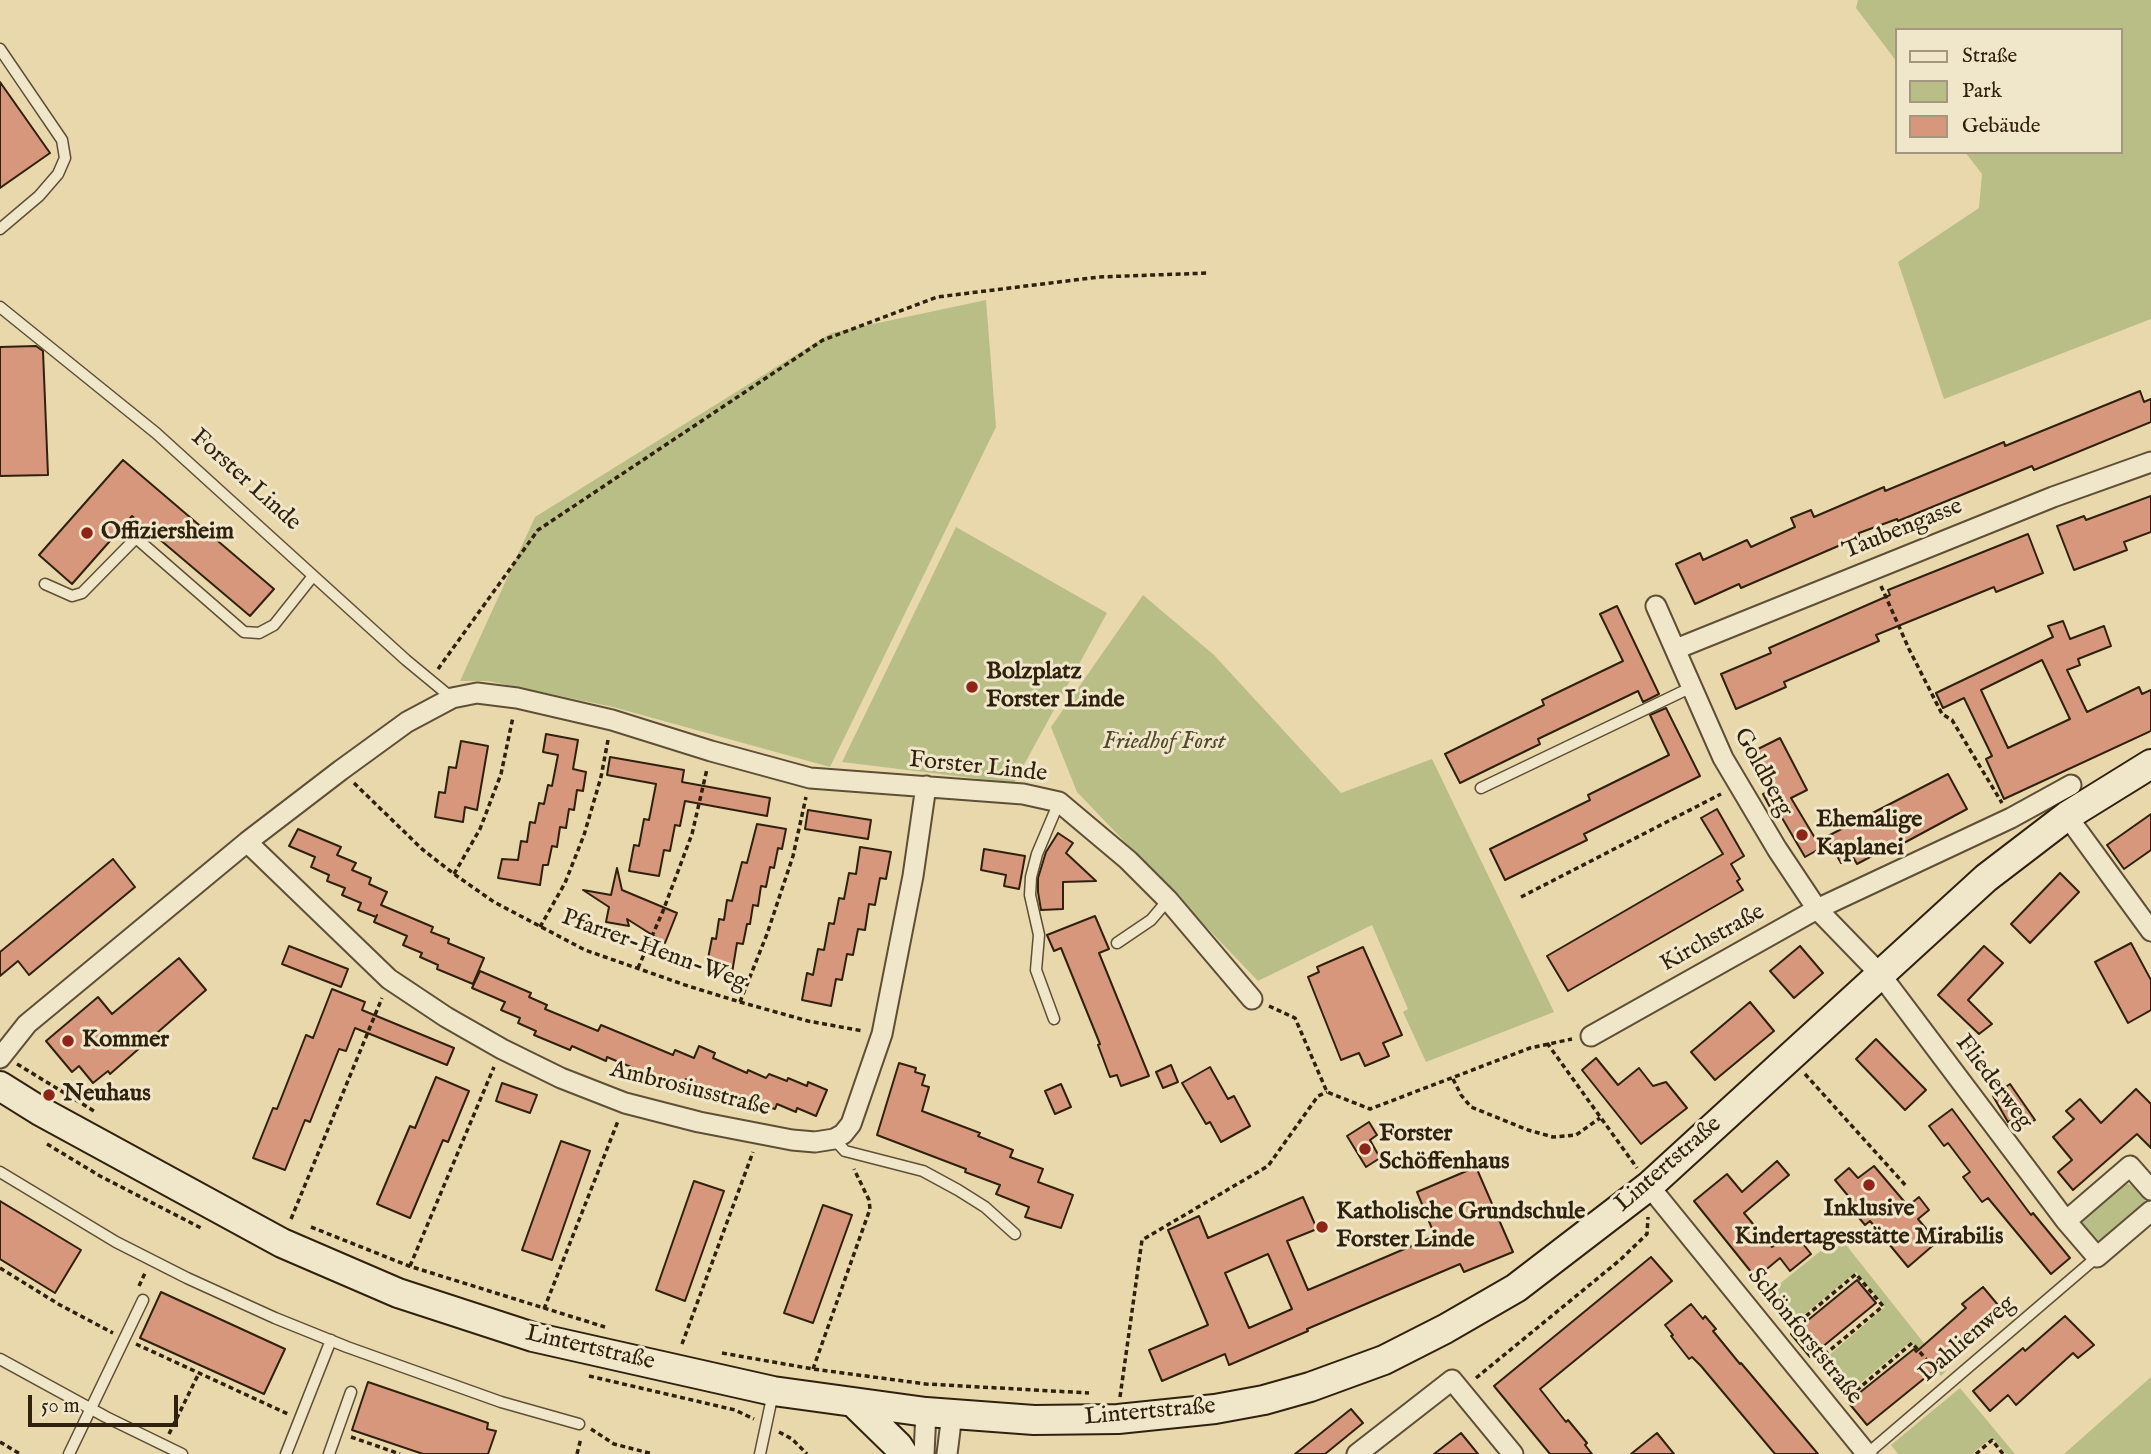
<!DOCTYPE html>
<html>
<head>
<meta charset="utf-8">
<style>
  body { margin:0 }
  #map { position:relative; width:2151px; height:1454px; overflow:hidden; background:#e8d8ac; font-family:"IM FELL English",serif }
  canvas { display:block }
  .legend { position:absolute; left:1895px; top:28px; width:228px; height:126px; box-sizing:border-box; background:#f0e6c9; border:2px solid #a3977f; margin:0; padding:9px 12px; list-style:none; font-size:21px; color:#30210f }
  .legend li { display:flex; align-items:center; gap:14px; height:35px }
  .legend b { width:35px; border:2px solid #a3977f }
  .scale { position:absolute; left:28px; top:1395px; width:150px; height:32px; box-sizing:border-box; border:4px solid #30210f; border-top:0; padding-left:9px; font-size:21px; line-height:24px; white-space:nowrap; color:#30210f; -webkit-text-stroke:5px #f0e6c9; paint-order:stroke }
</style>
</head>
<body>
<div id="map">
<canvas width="2151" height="1454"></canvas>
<ul class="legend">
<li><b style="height:9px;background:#f0e6c9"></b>Straße</li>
<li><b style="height:19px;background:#b9be87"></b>Park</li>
<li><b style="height:19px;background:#d6977c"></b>Gebäude</li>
</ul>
<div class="scale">50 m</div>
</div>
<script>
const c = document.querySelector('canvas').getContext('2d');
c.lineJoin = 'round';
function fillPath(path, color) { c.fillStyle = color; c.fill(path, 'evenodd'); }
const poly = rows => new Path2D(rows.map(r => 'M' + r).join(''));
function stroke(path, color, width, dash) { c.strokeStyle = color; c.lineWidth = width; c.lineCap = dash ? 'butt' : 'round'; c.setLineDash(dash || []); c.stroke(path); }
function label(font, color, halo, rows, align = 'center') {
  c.font = font + ' "IM FELL English",serif'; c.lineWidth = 6; c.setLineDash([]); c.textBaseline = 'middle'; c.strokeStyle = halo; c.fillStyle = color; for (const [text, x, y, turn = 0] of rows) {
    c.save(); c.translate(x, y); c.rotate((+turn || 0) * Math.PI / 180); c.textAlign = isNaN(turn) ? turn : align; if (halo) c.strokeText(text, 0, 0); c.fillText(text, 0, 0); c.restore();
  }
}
const green = poly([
  [1858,0,2151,0,2151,319,1944,399,1898,262,1979,208,1982,174,1965,152,2121,152,2121,30,1897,30,1897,62,1856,8],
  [986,300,996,427,830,767,613,707,488,681,460,681,535,517,831,333],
  [956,527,1107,613,1014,783,842,762],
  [1143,595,1214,655,1341,793,1432,759,1554,1012,1426,1062,1403,1012,1408,1009,1372,925,1258,981,1077,792,1051,727],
  [2127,1184,2137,1186,2146,1197,2145,1202,2103,1240,2093,1240,2082,1229,2082,1218,2120,1185],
  [1839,1236,1946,1371,1941,1376,1911,1341,1847,1394,1820,1363,1885,1307,1856,1272,1790,1326,1766,1295],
  [2151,1377,2151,1454,2064,1454],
  [1960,1388,2015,1454,2006,1454,1992,1437,1972,1454,1898,1454,1891,1445]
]);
const building = poly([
  [0,82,50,153,0,188,0,82],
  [36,346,43,351,48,475,0,476,0,347,36,346],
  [2140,391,2144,402,2151,399,2151,422,2034,470,2032,466,1898,521,1897,519,1859,533,1859,537,1741,588,1739,584,1695,604,1676,564,1700,553,1703,560,1747,540,1751,547,1795,527,1791,518,1811,510,1814,517,1884,487,1885,491,2004,442,2005,446,2140,391],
  [123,460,274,589,250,616,132,516,72,584,39,555,123,460],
  [2151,496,2151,532,2124,542,2127,550,2074,570,2057,526,2084,516,2086,520,2151,496],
  [2028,534,2043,573,1996,592,1994,587,1876,635,1879,641,1784,682,1786,687,1736,709,1721,674,1771,653,1769,648,1890,595,1888,590,2028,534],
  [1617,606,1659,694,1643,702,1638,691,1538,739,1540,744,1460,783,1445,754,1544,705,1542,700,1623,661,1600,614,1617,606],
  [2063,621,2070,639,2104,626,2111,646,2078,659,2080,665,2067,670,2087,712,2139,687,2142,694,2151,690,2151,731,2004,799,1986,759,1992,756,1964,698,1943,708,1936,693,2053,637,2048,626,2063,621],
  [2042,660,2070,719,2008,748,1981,690,2042,660],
  [1666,708,1700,776,1584,834,1587,840,1505,880,1490,849,1590,800,1588,795,1669,755,1650,715,1666,708],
  [546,734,578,740,573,769,586,772,583,791,577,790,574,810,569,809,566,828,560,827,557,847,552,846,548,865,543,865,540,885,498,878,502,859,518,860,521,841,527,842,530,822,535,823,539,803,544,804,548,785,552,786,558,755,543,752,546,734],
  [1780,738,1807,790,1791,798,1821,848,1805,857,1775,806,1771,809,1763,794,1775,787,1756,750,1780,738],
  [461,741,488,746,477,810,465,807,463,822,435,817,439,792,445,793,449,767,456,768,461,741],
  [610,757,684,770,682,782,770,798,767,816,685,801,680,826,675,825,670,851,664,850,659,876,629,871,634,845,639,846,644,819,649,820,656,784,607,775,610,757],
  [1948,774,1967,809,1902,844,1900,841,1857,864,1853,857,1841,863,1826,837,1948,774],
  [1717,809,1744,856,1731,864,1740,879,1737,881,1743,890,1568,991,1547,956,1723,854,1701,818,1717,809],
  [808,810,871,820,868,839,805,829,808,810],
  [2151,814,2151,850,2124,869,2107,845,2151,814],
  [757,824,786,829,782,849,778,848,774,868,770,867,766,887,761,886,758,906,753,905,750,924,747,924,743,944,737,943,732,973,706,969,712,938,716,939,719,919,724,920,727,900,732,901,742,862,747,863,757,824],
  [298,829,341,847,337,855,356,863,352,870,371,878,369,884,387,892,381,905,433,927,431,932,449,939,448,943,484,958,473,984,437,969,438,965,420,957,422,953,403,945,407,936,374,922,377,915,376,917,358,910,361,903,342,895,345,888,327,881,329,875,311,867,315,857,289,846,298,829],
  [1058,833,1073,843,1066,853,1096,881,1063,882,1063,909,1041,910,1038,892,1038,878,1046,852,1058,833],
  [860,847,891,852,886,879,880,878,875,905,869,904,865,930,858,929,853,955,847,954,842,980,836,979,831,1006,802,1000,807,973,813,975,818,949,824,950,829,923,834,924,839,898,844,899,849,873,856,874,860,847],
  [984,849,1025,856,1019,889,1004,886,1006,875,981,870,984,849],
  [113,859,135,887,29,975,18,961,0,976,0,952,113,859],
  [617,868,622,890,677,913,665,943,627,919,629,926,606,922,609,907,583,890,611,895,617,868],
  [2060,873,2079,892,2030,943,2011,924,2060,873],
  [1095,916,1109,949,1099,953,1149,1076,1121,1086,1117,1075,1110,1077,1098,1045,1100,1044,1061,948,1054,951,1047,935,1095,916],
  [2131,943,2151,980,2151,1010,2128,1023,2095,962,2131,943],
  [289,946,348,969,341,987,282,964,289,946],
  [1800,946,1823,973,1794,998,1770,971,1800,946],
  [1984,946,2003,963,1968,1000,1992,1024,1979,1034,1938,995,1984,946],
  [1363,947,1402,1035,1383,1043,1389,1056,1365,1066,1359,1053,1341,1060,1308,977,1319,972,1317,967,1363,947],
  [179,958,206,990,110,1074,108,1071,93,1083,79,1066,72,1072,46,1041,98,997,112,1014,179,958],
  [480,971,531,993,529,997,547,1005,545,1009,598,1031,601,1025,673,1055,675,1050,694,1058,699,1046,715,1053,713,1058,747,1073,748,1070,766,1078,769,1074,787,1081,788,1078,807,1086,808,1082,827,1090,816,1116,797,1108,796,1112,777,1104,775,1109,737,1097,735,1100,686,1079,683,1084,664,1076,662,1080,607,1057,606,1061,572,1046,570,1050,534,1035,536,1031,518,1023,520,1018,501,1010,505,1002,472,988,480,971],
  [332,989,365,1002,362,1010,454,1048,447,1065,355,1028,346,1051,339,1049,310,1122,305,1120,285,1170,253,1158,273,1108,277,1109,306,1035,313,1038,332,989],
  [1750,1002,1774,1031,1715,1080,1691,1052,1750,1002],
  [1876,1039,1926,1090,1905,1110,1856,1059,1876,1039],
  [1596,1058,1618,1085,1639,1068,1653,1086,1666,1082,1687,1108,1641,1144,1582,1070,1596,1058],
  [899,1063,916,1068,915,1072,925,1075,922,1085,929,1087,922,1111,980,1133,978,1136,1013,1150,1010,1157,1043,1169,1038,1182,1073,1195,1061,1228,1025,1217,1029,1207,996,1194,1000,1185,965,1172,966,1169,877,1135,899,1063],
  [1171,1065,1178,1082,1163,1088,1156,1072,1171,1065],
  [1210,1067,1228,1099,1234,1096,1250,1126,1221,1142,1210,1122,1206,1124,1182,1083,1210,1067],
  [436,1077,469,1091,448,1142,443,1140,410,1218,377,1204,410,1126,415,1128,436,1077],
  [502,1083,537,1095,530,1113,496,1101,502,1083],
  [1061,1084,1071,1107,1055,1114,1045,1091,1061,1084],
  [2010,1084,2035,1120,2018,1131,2010,1121,2008,1122,1993,1096,2010,1084],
  [2136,1089,2151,1104,2151,1148,2137,1134,2073,1190,2058,1172,2072,1160,2053,1137,2074,1119,2066,1111,2080,1099,2101,1123,2136,1089],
  [1952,1109,2031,1215,2033,1213,2070,1258,2051,1274,1988,1198,1982,1202,1963,1177,1970,1172,1948,1143,1944,1146,1929,1126,1952,1109],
  [1369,1122,1377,1135,1370,1140,1380,1158,1366,1167,1347,1136,1369,1122],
  [561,1141,590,1151,552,1260,522,1250,561,1141],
  [1777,1161,1789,1175,1744,1213,1772,1247,1793,1231,1811,1254,1790,1271,1780,1258,1756,1278,1694,1201,1727,1174,1742,1192,1777,1161],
  [1874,1166,1908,1206,1919,1197,1929,1210,1918,1219,1937,1242,1908,1267,1870,1221,1865,1225,1850,1207,1854,1203,1835,1180,1849,1168,1858,1178,1874,1166],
  [1476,1167,1513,1252,1464,1272,1460,1264,1307,1329,1308,1331,1229,1365,1225,1354,1162,1381,1149,1350,1208,1325,1168,1230,1199,1216,1208,1238,1303,1197,1317,1229,1287,1241,1308,1290,1435,1236,1417,1192,1476,1167],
  [1268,1254,1292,1309,1249,1328,1225,1273,1268,1254],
  [694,1181,724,1191,685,1301,656,1290,694,1181],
  [0,1201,81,1250,55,1293,0,1259,0,1201],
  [823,1205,852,1215,813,1323,784,1313,823,1205],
  [1651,1257,1672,1281,1540,1389,1566,1422,1568,1420,1587,1443,1585,1445,1592,1454,1550,1454,1494,1386,1651,1257],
  [1857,1280,1876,1303,1810,1357,1791,1334,1857,1280],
  [1983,1287,2003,1311,1969,1340,1972,1343,1949,1362,1947,1360,1867,1425,1848,1402,1914,1349,1916,1352,1966,1308,1962,1304,1983,1287],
  [161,1292,285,1349,264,1394,140,1338,161,1292],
  [1691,1304,1703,1319,1705,1316,1716,1329,1713,1331,1740,1364,1741,1363,1818,1454,1775,1454,1701,1366,1692,1357,1689,1359,1671,1336,1673,1335,1665,1325,1691,1304],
  [2065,1316,2094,1345,2078,1358,2073,1353,2016,1405,2008,1395,1990,1411,1973,1391,2023,1348,2025,1351,2065,1316],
  [368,1382,488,1423,487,1429,496,1431,488,1454,423,1454,352,1430,368,1382],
  [1351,1409,1363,1423,1325,1454,1295,1454,1351,1409],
  [1461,1433,1478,1454,1434,1454,1461,1433],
  [1657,1433,1674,1454,1631,1454,1657,1433]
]);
const path = poly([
  [1881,586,1909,649,1942,714,1952,720,2002,803],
  [438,669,538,530,823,340,937,297,1099,277,1208,273],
  [354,783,422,849,454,874,494,902,585,950,688,986,740,1002,808,1021,863,1031],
  [454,874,480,829,501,774,513,717],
  [1521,897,1721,794],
  [540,927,565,883,584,835,601,777,608,740],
  [638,968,663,911,692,834,707,769],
  [740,1002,767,934,793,856,806,797],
  [1269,1006,1295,1018,1327,1092,1370,1109,1530,1048,1572,1039],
  [1547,1043,1637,1168],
  [17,1064,94,1111],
  [1805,1074,1907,1187],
  [1453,1079,1461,1095,1471,1107,1528,1130,1553,1137,1576,1135,1600,1118],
  [47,1144,100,1176,203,1229],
  [291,1219,382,998],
  [311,1227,409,1266,605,1327],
  [410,1266,494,1067],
  [0,1268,60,1305,113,1333],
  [139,1286,146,1271],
  [544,1309,618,1121],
  [1793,1327,1856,1274,1883,1306,1817,1361],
  [136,1344,288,1414],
  [682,1344,753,1152],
  [722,1353,813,1369,926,1384,1089,1393],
  [813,1369,870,1209,869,1200,854,1169],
  [589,1376,735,1410,754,1419],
  [1476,1378,1620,1260,1647,1234,1648,1217],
  [1850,1396,1912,1343,1938,1373],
  [1120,1397,1142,1240,1268,1166,1318,1096,1327,1092],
  [591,1429,614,1444,653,1454],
  [779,1432,792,1439,807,1454],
  [169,1434,199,1373],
  [351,1437,400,1454],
  [0,1442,20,1454],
  [577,1454,581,1438],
  [1976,1454,1992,1440,2003,1454]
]);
const service = poly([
  [0,49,62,140,65,158,58,174,39,196,0,229],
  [0,307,156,433,406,660,452,698],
  [45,584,72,596,82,593,136,538,244,632,259,633,274,625,313,576],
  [1481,788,1692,687],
  [1117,943,1151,920,1168,900],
  [1054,1019,1036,970,1039,935,1030,895,1031,877,1037,854,1059,802],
  [834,1139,845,1151,923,1171,958,1190,985,1207,1015,1234],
  [0,1172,116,1242,187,1278,275,1318,347,1347,501,1402,579,1424],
  [0,1359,106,1417,182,1454],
  [69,1454,143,1300],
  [286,1454,331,1340],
  [329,1454,351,1392],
  [760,1454,773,1393],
  [1867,1454,2097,1257]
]);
const minor = poly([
  [1656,606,1723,758,1777,849,1817,909,1880,974,2066,1221,2097,1257,2151,1211],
  [1676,649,2053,497,2151,462],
  [2067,816,2151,931],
  [247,842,389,979,446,1017,502,1049,561,1078,625,1103,699,1122,792,1140,815,1142,834,1139,843,1134,851,1124,882,1034,913,876,926,786],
  [1591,1036,1817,909,2011,818,2071,785],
  [0,1058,27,1024,247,842,341,770,407,722,452,698,477,693,517,698,612,720,711,751,810,778,1023,794,1059,802,1128,860,1168,900,1252,999],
  [1649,1186,1867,1454],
  [2066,1221,2130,1166,2151,1190],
  [924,1454,926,1412],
  [947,1454,952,1414],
  [1357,1454,1452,1380,1513,1454]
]);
const secondary = poly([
  [0,1086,40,1111,282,1243,398,1293,533,1337,773,1391,926,1412,1034,1420,1118,1419,1215,1409,1264,1400,1310,1387,1384,1360,1445,1329,1516,1288,1649,1186,1986,878,2067,816,2151,764],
  [855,1404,898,1446,903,1454]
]);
const markers = [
  [87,533,7,"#8f2418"],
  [972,687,7,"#8f2418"],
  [1802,835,7,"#8f2418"],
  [68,1041,7,"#8f2418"],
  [49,1095,7,"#8f2418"],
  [1365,1149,7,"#8f2418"],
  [1869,1185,7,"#8f2418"],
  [1322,1227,7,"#8f2418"]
];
const streetNames = [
  ["Forster Linde",245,481,42],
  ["Taubengasse",1903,530,-22],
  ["Forster Linde",978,768,6],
  ["Goldberg",1762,773,61],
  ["Kirchstraße",1713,939,-29],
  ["Pfarrer-Henn-Weg",654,951,20],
  ["Fliederweg",1993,1083,53],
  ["Ambrosiusstraße",690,1090,14],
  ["Lintertstraße",1669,1165,-41],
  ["Schönforststraße",1804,1337,51],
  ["Dahlienweg",1968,1340,-41],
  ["Lintertstraße",590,1349,13],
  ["Lintertstraße",1150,1413,-5]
];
const poiNames = [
  ["Offiziersheim",101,533],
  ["Bolzplatz",986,673],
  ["Forster Linde",986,701],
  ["Ehemalige",1816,821],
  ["Kaplanei",1816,849],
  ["Kommer",82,1041],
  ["Neuhaus",63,1095],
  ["Forster",1379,1135],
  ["Schöffenhaus",1379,1163],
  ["Inklusive",1869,1210,"center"],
  ["Kindertagesstätte Mirabilis",1869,1238,"center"],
  ["Katholische Grundschule",1336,1213],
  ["Forster Linde",1336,1241]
];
const parkNames = [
  ["Friedhof Forst",1164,743]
];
fillPath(green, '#b9be87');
fillPath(building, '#d6977c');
stroke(building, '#30210f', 2);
stroke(service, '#5e4f36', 13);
stroke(minor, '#5e4f36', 23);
stroke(secondary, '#30210f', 32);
stroke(path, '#30210f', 3.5, [5, 3.5]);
stroke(service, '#f0e6c9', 10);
stroke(minor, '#f0e6c9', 19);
stroke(secondary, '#f0e6c9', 28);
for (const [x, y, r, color] of markers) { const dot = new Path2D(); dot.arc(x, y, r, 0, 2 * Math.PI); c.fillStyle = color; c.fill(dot); stroke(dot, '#f0e6c9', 2.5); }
label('24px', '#30210f', '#f0e6c9', streetNames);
label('bold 24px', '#30210f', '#f0e6c9', poiNames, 'left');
label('italic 24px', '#52482d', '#f0e6c9', parkNames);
</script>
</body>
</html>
